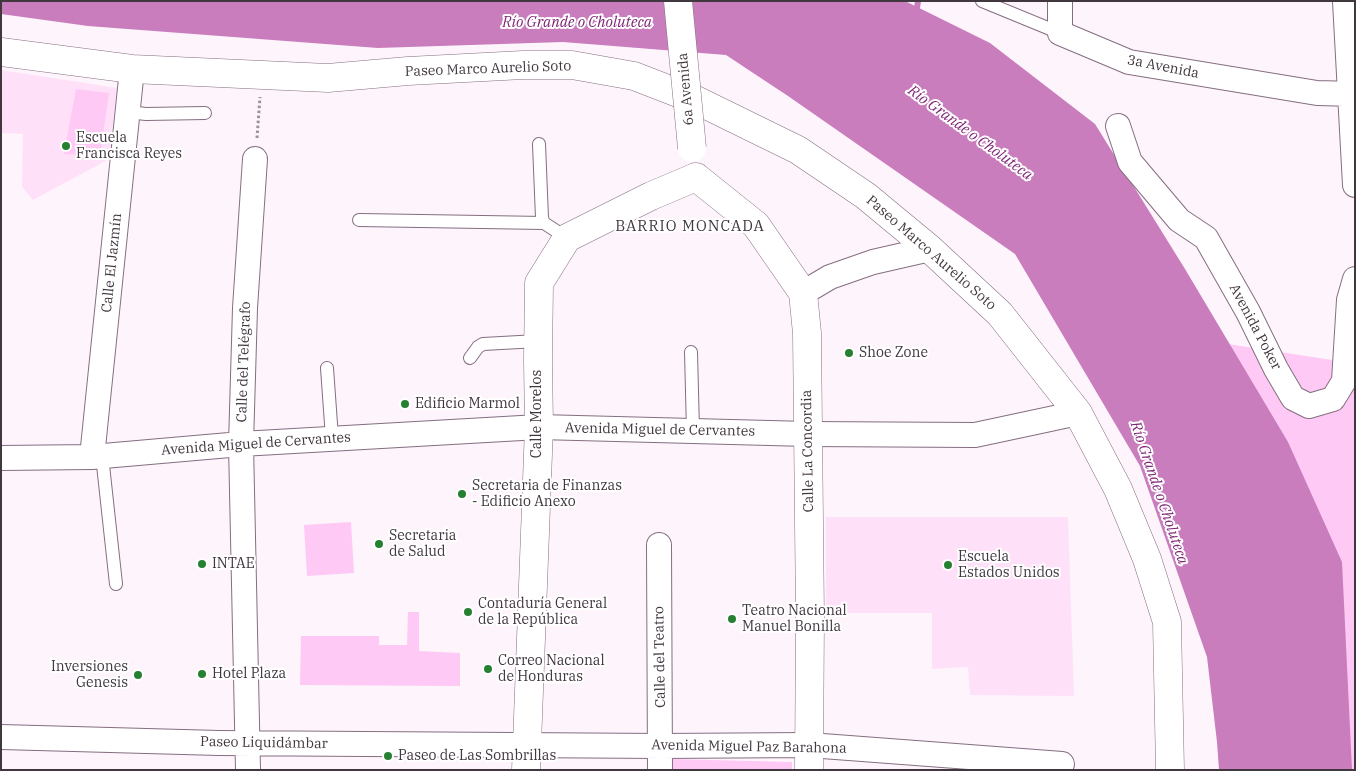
<!DOCTYPE html>
<html>
<head>
<meta charset="utf-8">
<style>
  body { margin:0 }
  #map { position:relative; width:1356px; height:771px; overflow:hidden; background:#fef4fc; font-family:"IBM Plex Serif",serif }
  canvas { display:block }
  .frame { position:absolute; inset:0; border:2px solid #41373f; pointer-events:none }
</style>
</head>
<body>
<div id="map">
<canvas width="1356" height="771"></canvas>
<div class="frame"></div>
</div>
<script>
const c = document.querySelector('canvas').getContext('2d');
c.lineJoin = 'round';
function fillPath(path, color) { c.fillStyle = color; c.fill(path, 'evenodd'); }
const poly = rows => new Path2D(rows.map(r => 'M' + r).join(''));
function stroke(path, color, width, dash) { c.strokeStyle = color; c.lineWidth = width; c.lineCap = dash ? 'butt' : 'round'; c.setLineDash(dash || []); c.stroke(path); }
function label(font, color, halo, rows, align = 'center') {
  c.font = font + ' "IBM Plex Serif",serif'; c.lineWidth = 4; c.setLineDash([]); c.textBaseline = 'middle'; c.strokeStyle = halo; c.fillStyle = color; for (const [text, x, y, turn = 0] of rows) {
    c.save(); c.translate(x, y); c.rotate((+turn || 0) * Math.PI / 180); c.textAlign = isNaN(turn) ? turn : align; if (halo) c.strokeText(text, 0, 0); c.fillText(text, 0, 0); c.restore();
  }
}
const built = poly([
  [1,70,117,88,109,159,33,200,22,187,23,134,1,133],
  [826,517,1068,517,1074,696,970,695,968,667,932,669,932,613,826,613]
]);
const green = poly([
  [76,89,109,93,100,156,64,154],
  [1143,331,1332,360,1355,351,1355,770,1258,770],
  [351,522,354,573,307,576,304,525],
  [408,612,419,612,419,651,460,653,460,686,300,685,301,636,379,636,379,645,407,645],
  [672,759,792,762,792,770,671,770]
]);
const water = poly([
  [1,1,905,1,990,43,1095,124,1185,269,1288,442,1342,562,1352,770,1219,770,1217,742,1207,657,1140,466,1015,254,788,96,726,55,563,42,378,48,88,26,1,14]
]);
const stream = poly([
  [916,15,918,1]
]);
const path = poly([
  [257,138,260,97]
]);
const lane = poly([
  [982,1,1060,33],
  [128,112,146,114,205,113],
  [539,144,542,218,544,223,567,238],
  [359,220,544,223],
  [691,352,693,431],
  [470,358,478,347,483,344,538,341],
  [327,368,332,438],
  [102,456,116,584]
]);
const street = poly([
  [1060,1,1060,33,1129,62,1317,93,1355,94],
  [1345,1,1355,185],
  [1118,126,1130,162,1179,220,1206,238,1248,312,1276,369,1293,398,1309,406,1333,399,1344,381,1349,300,1355,279],
  [803,293,830,277,873,262,930,249],
  [92,457,132,69],
  [1,458,92,457,241,444,539,427,808,434,975,435,1078,413],
  [659,545,660,770],
  [1,737,219,743,661,746,809,745,1062,764],
  [248,770,241,444,245,308,255,159]
]);
const secondary = poly([
  [1,52,132,69,328,78,408,71,523,65,572,65,634,76,696,100,798,150,866,196,930,249,1000,314,1078,413,1118,489,1147,559,1167,622,1170,770],
  [696,177,756,225,803,293,807,333,810,617,809,770],
  [526,770,539,427,538,361,539,283,567,238,651,196,696,177]
]);
const secondaryBridge = poly([
  [678,1,692,148]
]);
const markers = [
  [66,146,5,"#258131"],
  [849,353,5,"#258131"],
  [405,404,5,"#258131"],
  [462,494,5,"#258131"],
  [379,544,5,"#258131"],
  [202,564,5,"#258131"],
  [948,565,5,"#258131"],
  [468,612,5,"#258131"],
  [732,619,5,"#258131"],
  [488,669,5,"#258131"],
  [202,674,5,"#258131"],
  [138,675,5,"#258131"],
  [388,756,5,"#258131"]
];
const streetNames = [
  ["3a Avenida",1163,67,11],
  ["Paseo Marco Aurelio Soto",488,69,-2],
  ["6a Avenida",686,89,-95],
  ["Paseo Marco Aurelio Soto",931,253,41],
  ["Calle El Jazmín",112,263,-84],
  ["Avenida Poker",1255,327,62],
  ["Calle del Telégrafo",244,362,-88],
  ["Calle Morelos",537,414,-90],
  ["Avenida Miguel de Cervantes",660,430,1],
  ["Avenida Miguel de Cervantes",256,444,-4],
  ["Calle La Concordia",808,451,-91],
  ["Calle del Teatro",660,657,-91],
  ["Paseo Liquidámbar",264,743,1],
  ["Avenida Miguel Paz Barahona",749,747,1]
];
const poiNames = [
  ["Escuela",76,138],
  ["Francisca Reyes",76,154],
  ["Shoe Zone",859,353],
  ["Edificio Marmol",415,404],
  ["Secretaria de Finanzas",472,486],
  ["- Edificio Anexo",472,502],
  ["Secretaria",389,536],
  ["de Salud",389,552],
  ["Escuela",958,557],
  ["Estados Unidos",958,573],
  ["INTAE",212,564],
  ["Contaduría General",478,604],
  ["de la República",478,620],
  ["Teatro Nacional",742,611],
  ["Manuel Bonilla",742,627],
  ["Correo Nacional",498,661],
  ["de Honduras",498,677],
  ["Inversiones",128,667,"right"],
  ["Genesis",128,683,"right"],
  ["Hotel Plaza",212,674],
  ["Paseo de Las Sombrillas",398,756]
];
const waterNames = [
  ["Río Grande o Choluteca",577,23],
  ["Río Grande o Choluteca",970,133,36],
  ["Río Grande o Choluteca",1159,493,71]
];
const neighbourhoodNames = [
  ["BARRIO MONCADA",690,227]
];
fillPath(built, '#ffe0f9');
fillPath(green, '#fec9f4');
fillPath(water, '#c97dbd');
stroke(stream, '#c97dbd', 6);
stroke(lane, '#846e80', 14);
stroke(street, '#846e80', 26);
stroke(secondary, '#846e80', 29);
stroke(path, '#9b9199', 3, [2.5, 2.5]);
stroke(lane, '#fff', 12);
stroke(street, '#fff', 24);
stroke(secondary, '#fff', 28);
stroke(secondaryBridge, '#846e80', 29, []);
stroke(secondaryBridge, '#fff', 28);
for (const [x, y, r, color] of markers) { const dot = new Path2D(); dot.arc(x, y, r, 0, 2 * Math.PI); c.fillStyle = color; c.fill(dot); stroke(dot, '#fff', 2); }
label('14px', '#41373f', '#fff', streetNames);
label('14px', '#41373f', '#fff', poiNames, 'left');
label('italic 15px', '#7f2676', '#fff', waterNames);
c.letterSpacing = '1px';
label('15px', '#41373f', '#fff', neighbourhoodNames);
c.letterSpacing = '0px';
</script>
</body>
</html>
